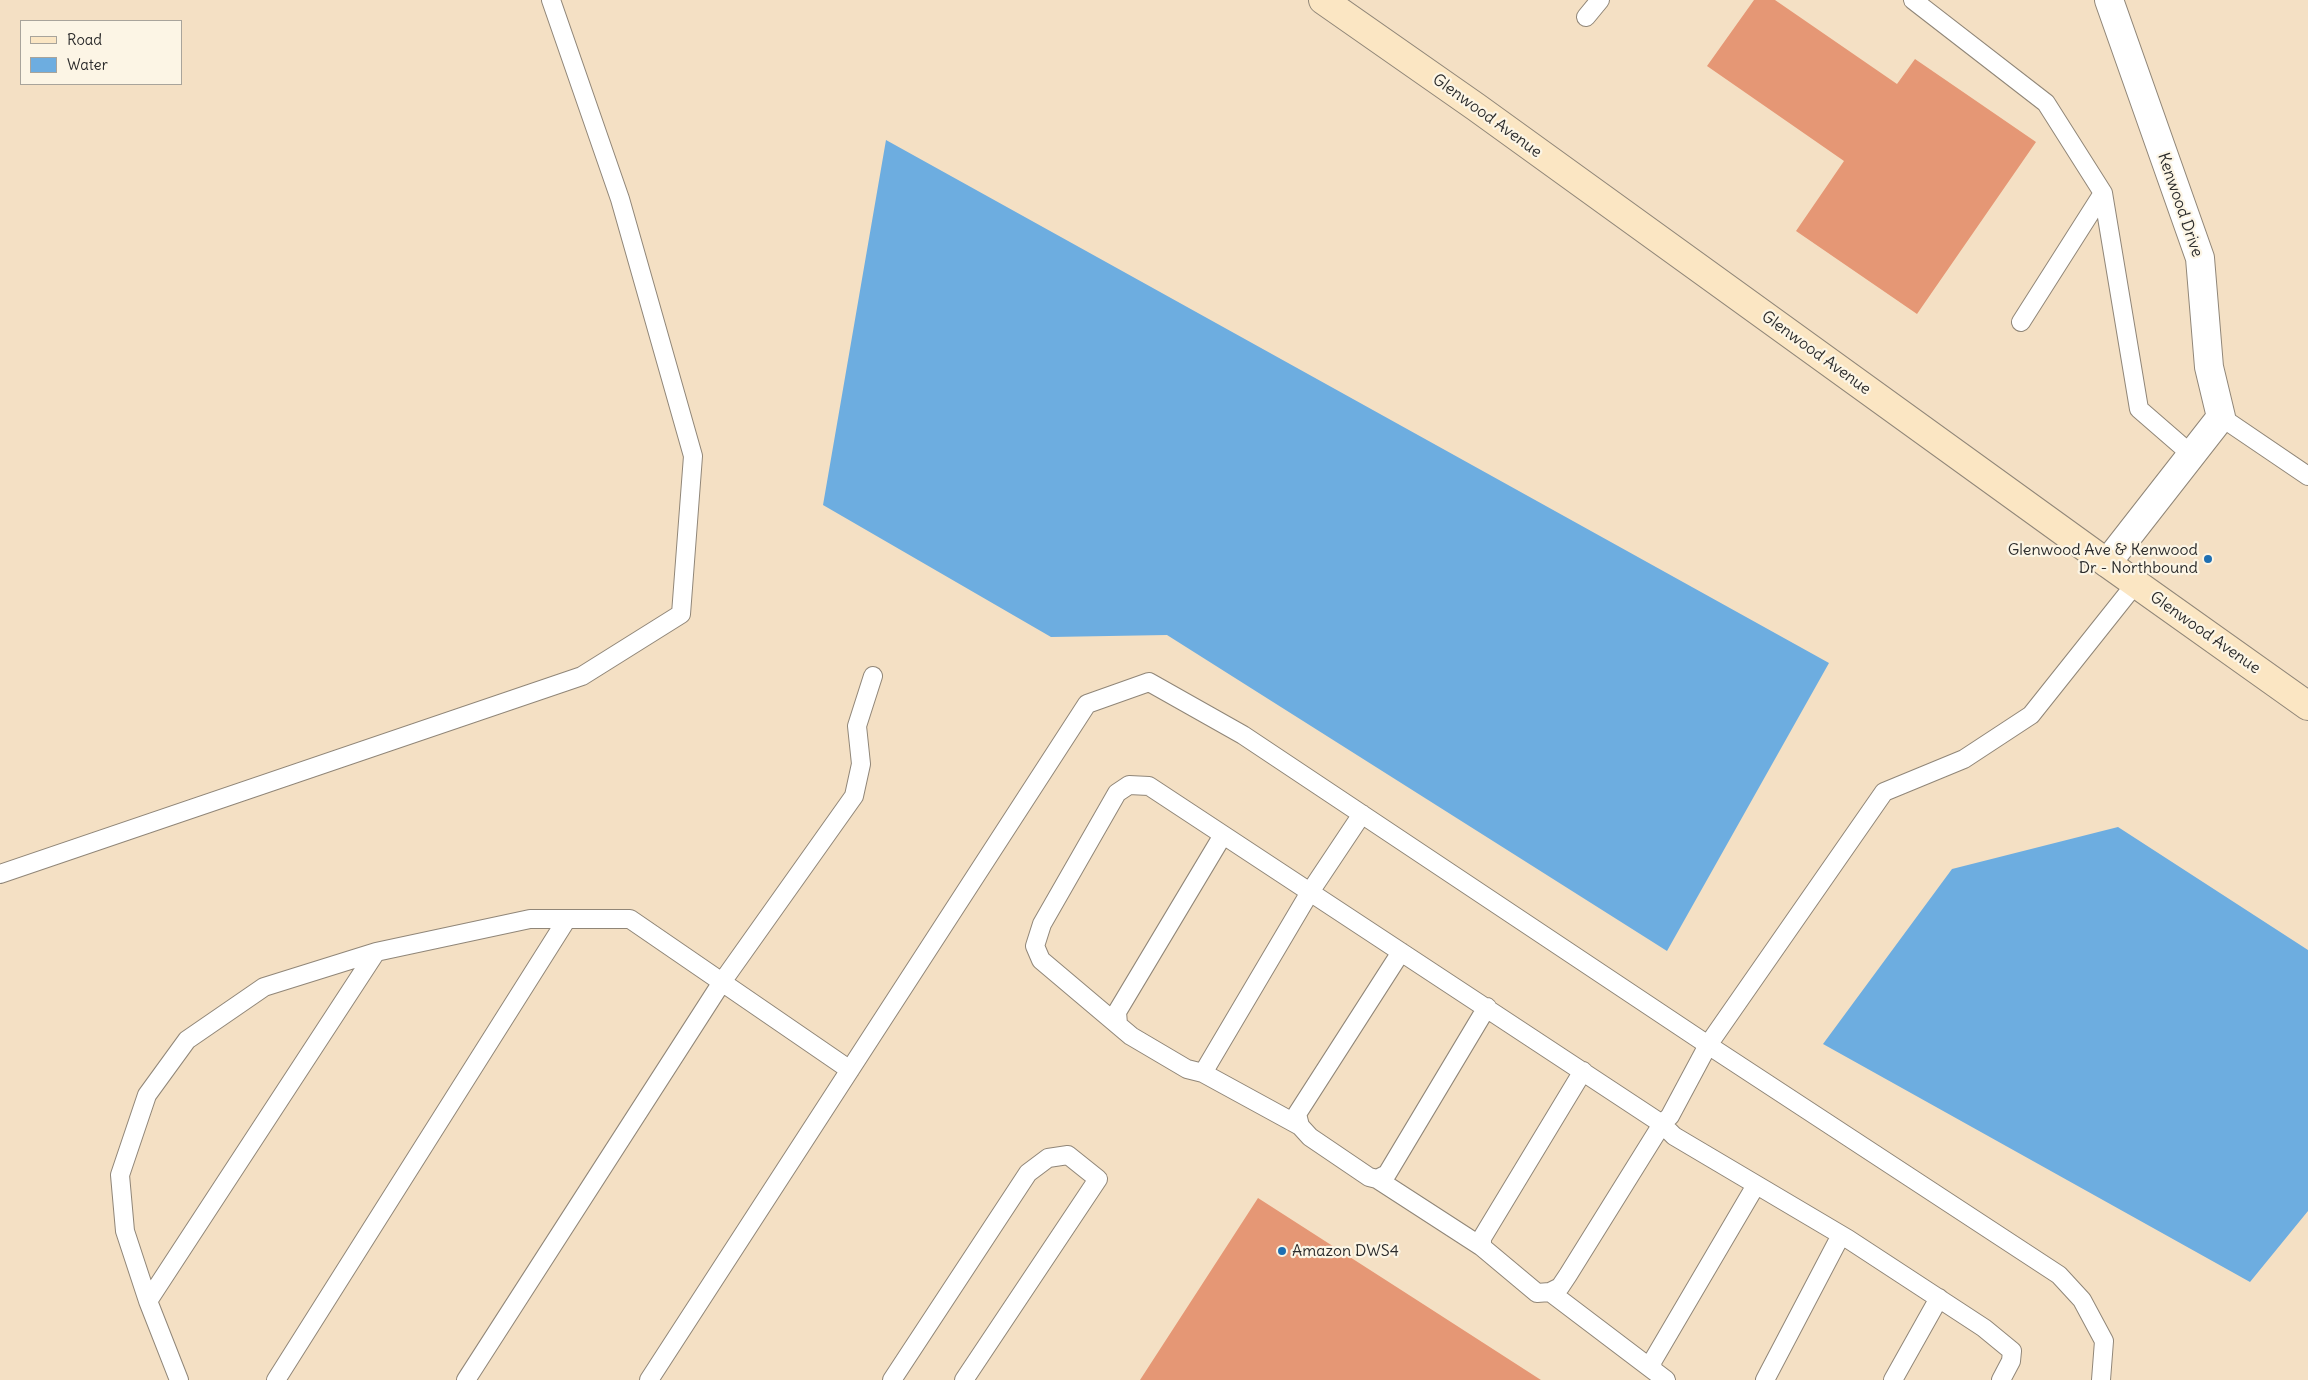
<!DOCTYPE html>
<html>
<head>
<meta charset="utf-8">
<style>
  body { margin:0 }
  #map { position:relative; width:2308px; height:1380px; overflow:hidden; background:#f4e0c4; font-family:Delius,sans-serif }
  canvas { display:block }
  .legend { position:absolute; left:20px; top:20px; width:162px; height:65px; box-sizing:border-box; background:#fcf5e5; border:1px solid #a8a49b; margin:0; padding:6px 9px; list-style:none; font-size:15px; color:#2b2b2b }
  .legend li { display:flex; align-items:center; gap:10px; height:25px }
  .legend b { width:25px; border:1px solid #a8a49b }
</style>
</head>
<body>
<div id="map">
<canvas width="2308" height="1380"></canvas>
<ul class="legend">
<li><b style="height:6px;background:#fbe6c3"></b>Road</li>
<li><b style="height:14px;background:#6dade0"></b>Water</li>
</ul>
</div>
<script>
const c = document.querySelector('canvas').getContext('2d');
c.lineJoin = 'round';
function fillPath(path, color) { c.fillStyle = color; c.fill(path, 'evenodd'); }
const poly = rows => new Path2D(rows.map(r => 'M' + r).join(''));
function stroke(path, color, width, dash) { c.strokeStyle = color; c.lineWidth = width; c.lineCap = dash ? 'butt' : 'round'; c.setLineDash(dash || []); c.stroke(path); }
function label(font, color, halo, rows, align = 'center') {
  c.font = font + ' Delius,sans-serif'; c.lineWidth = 4.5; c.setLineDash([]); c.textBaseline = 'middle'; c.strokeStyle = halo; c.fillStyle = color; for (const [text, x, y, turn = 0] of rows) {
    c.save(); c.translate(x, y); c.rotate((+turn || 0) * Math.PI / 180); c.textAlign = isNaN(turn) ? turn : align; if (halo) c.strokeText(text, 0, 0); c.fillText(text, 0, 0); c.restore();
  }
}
const water = poly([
  [886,140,1829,663,1667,951,1167,635,1051,637,823,505],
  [2118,827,2308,950,2308,1211,2250,1282,1823,1044,1952,869]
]);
const building = poly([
  [1754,0,1775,0,1897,84,1915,59,2036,142,1917,314,1796,231,1844,161,1707,66],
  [1258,1198,1423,1304,1541,1380,1140,1380]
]);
const lane = poly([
  [1913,0,2046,103,2103,193,2139,409,2192,455],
  [1586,17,1600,0],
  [2021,322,2103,193],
  [2221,417,2308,476],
  [0,874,582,676,681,614,693,456,620,199,551,0],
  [1118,1024,1117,1012,1223,835],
  [1203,1073,1310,892,1362,814],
  [1300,1126,1297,1114,1401,952],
  [1377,1179,1387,1174,1487,1007],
  [1482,1247,1482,1238,1583,1071],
  [148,1301,376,952],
  [1653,1370,1652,1362,1756,1185],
  [179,1380,148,1301,125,1231,120,1175,147,1095,187,1040,264,987,376,952,530,919,630,919,850,1070],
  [276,1380,567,919],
  [466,1380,722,982,854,796,861,764,857,726,873,676],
  [649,1380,1087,704,1149,682,1243,735,1708,1045,1670,1116,1662,1124,1568,1275,1560,1287,1550,1292],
  [892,1380,1028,1173,1048,1158,1068,1155,1098,1179,964,1380],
  [1666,1380,1550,1292,1537,1293,1482,1247,1377,1179,1369,1177,1310,1137,1300,1126,1203,1073,1187,1069,1131,1036,1041,960,1035,946,1042,924,1117,793,1129,785,1149,786,1662,1124,1674,1136,1848,1239,1984,1328,2012,1351,2011,1361,2001,1380],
  [1765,1380,1841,1235],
  [1893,1380,1939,1298],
  [2101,1380,2104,1341,2082,1300,2059,1275,1708,1045,1884,792,1964,759,2031,715,2136,583]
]);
const street = poly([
  [2107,563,2221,417,2209,367,2200,258,2109,0]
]);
const secondary = poly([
  [1323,0,1476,107,2107,563,2308,706]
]);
const markers = [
  [2208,559,5,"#1f6fb2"],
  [1282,1251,5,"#1f6fb2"]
];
const streetNames = [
  ["Glenwood Avenue",1487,116,36],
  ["Kenwood Drive",2180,205,71],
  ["Glenwood Avenue",1816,353,36],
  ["Glenwood Avenue",2205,633,35]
];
const poiNames = [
  ["Glenwood Ave & Kenwood",2198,550],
  ["Dr - Northbound",2198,568],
  ["Amazon DWS4",1292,1251,"left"]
];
fillPath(water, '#6dade0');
fillPath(building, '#e59775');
stroke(lane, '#908678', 20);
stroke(street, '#908678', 30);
stroke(secondary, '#908678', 30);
stroke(lane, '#fff', 18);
stroke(street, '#fff', 28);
stroke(secondary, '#fbe6c3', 28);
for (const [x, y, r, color] of markers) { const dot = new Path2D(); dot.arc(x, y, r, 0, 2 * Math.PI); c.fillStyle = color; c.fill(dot); stroke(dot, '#fcf5e5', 2); }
label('16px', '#2b2b2b', '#fcf5e5', streetNames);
label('16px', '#2b2b2b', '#fcf5e5', poiNames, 'right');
</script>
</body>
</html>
